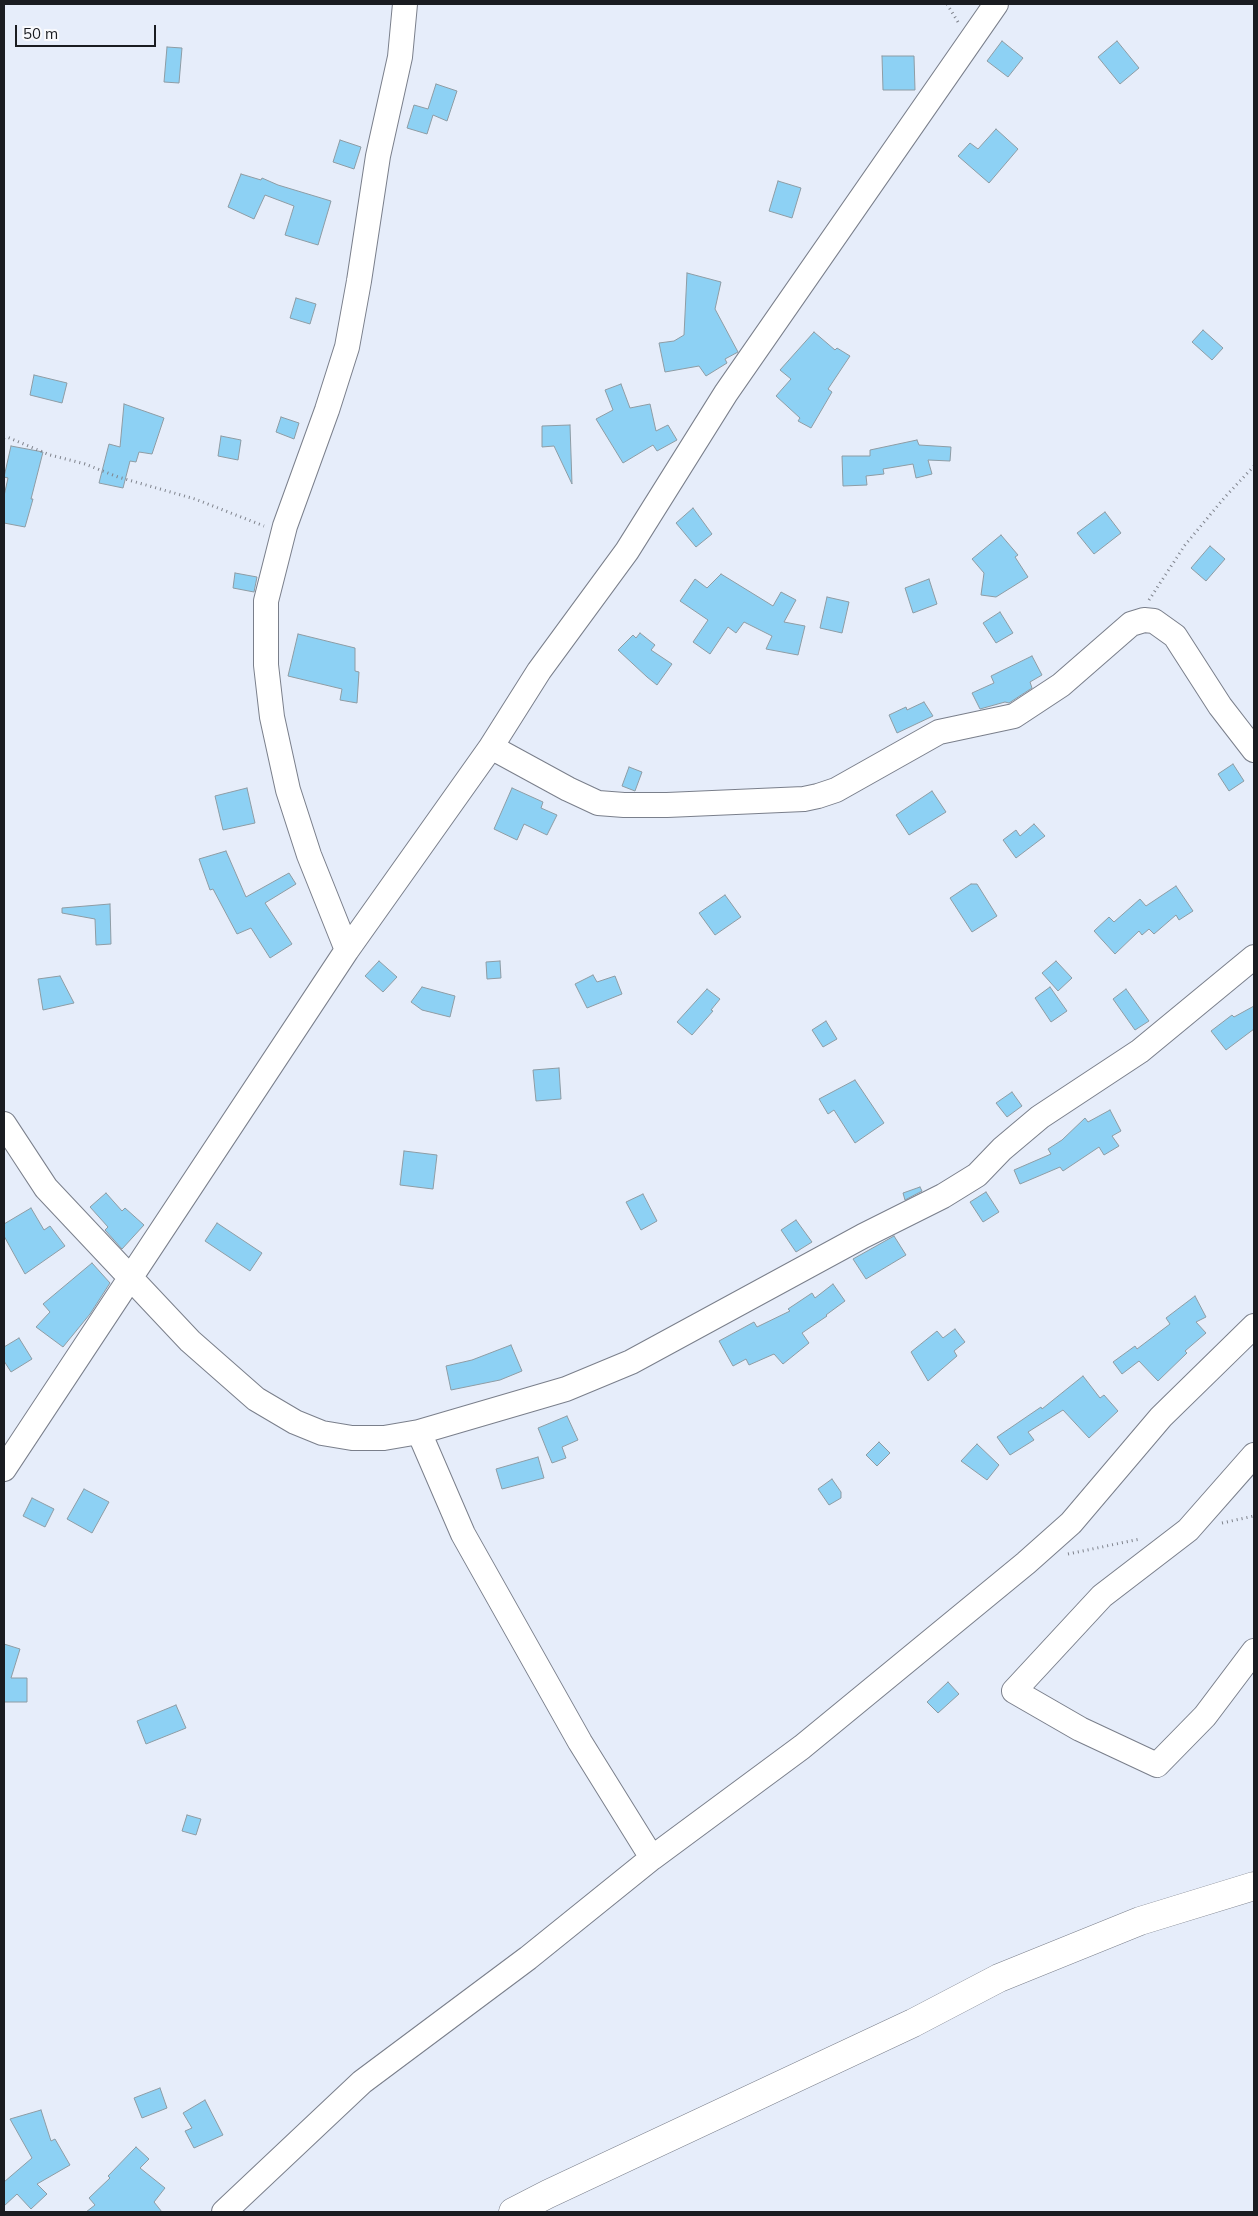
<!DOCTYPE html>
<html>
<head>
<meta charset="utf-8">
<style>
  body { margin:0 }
  #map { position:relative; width:1258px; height:2216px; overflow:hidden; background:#e6edfa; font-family:Mulish,sans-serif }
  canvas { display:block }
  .frame { position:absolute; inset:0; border:5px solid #1a1c21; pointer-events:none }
  .scale { position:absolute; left:15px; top:25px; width:141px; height:22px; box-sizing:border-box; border:2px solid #1a1c21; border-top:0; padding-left:6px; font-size:15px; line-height:18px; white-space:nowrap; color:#1a1c21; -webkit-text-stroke:4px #f9fafd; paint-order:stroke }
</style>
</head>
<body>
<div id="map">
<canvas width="1258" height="2216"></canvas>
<div class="frame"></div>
<div class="scale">50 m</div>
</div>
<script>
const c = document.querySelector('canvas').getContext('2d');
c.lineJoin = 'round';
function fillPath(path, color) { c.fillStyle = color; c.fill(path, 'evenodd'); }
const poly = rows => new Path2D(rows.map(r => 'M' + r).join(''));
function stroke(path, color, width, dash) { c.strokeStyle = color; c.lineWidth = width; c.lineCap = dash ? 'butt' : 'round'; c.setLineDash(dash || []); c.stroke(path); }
const building = poly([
  [1002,41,1023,58,1008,77,987,61,1002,41],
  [1117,41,1139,68,1120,84,1098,57,1117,41],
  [167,47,182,48,179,83,164,82,167,47],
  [882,56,914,56,915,90,883,90,882,56],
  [436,84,457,91,447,121,433,115,427,134,407,128,414,105,428,109,436,84],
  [996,129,1018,149,989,183,958,156,970,143,978,149,996,129],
  [340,140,361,147,354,169,333,162,340,140],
  [241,174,261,180,262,178,278,185,331,201,318,245,285,235,294,206,265,195,254,219,228,207,241,174],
  [778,181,801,188,792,218,769,211,778,181],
  [687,273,721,282,715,309,738,352,725,359,727,363,706,376,699,366,665,372,659,343,674,341,684,335,687,273],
  [296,298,316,304,310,324,290,318,296,298],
  [1203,330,1223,348,1212,360,1192,342,1203,330],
  [814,332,835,350,837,348,850,356,828,389,832,392,811,428,798,421,800,418,776,396,791,379,780,370,814,332],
  [34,375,67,383,62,403,30,395,34,375],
  [621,384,630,408,650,404,656,431,668,425,677,440,657,451,653,445,623,463,596,419,613,410,605,390,621,384],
  [124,404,164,418,152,454,139,452,136,462,130,461,123,488,99,483,109,444,120,447,124,404],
  [281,417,299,423,294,439,276,432,281,417],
  [570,425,572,484,554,446,542,447,542,426,570,425],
  [221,436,241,440,238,460,218,456,221,436],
  [917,440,919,445,951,447,950,461,928,460,932,474,916,478,913,464,883,469,884,474,866,476,867,485,843,486,842,456,870,456,870,450,917,440],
  [11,446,43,452,31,499,33,499,25,527,4,523,4,496,8,478,4,477,11,446],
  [693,508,712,534,696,547,676,523,693,508],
  [1105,512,1121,533,1094,554,1077,533,1105,512],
  [1001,535,1018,555,1015,557,1028,577,996,597,981,595,984,573,972,559,1001,535],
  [1210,546,1225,559,1206,581,1191,568,1210,546],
  [235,573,257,577,254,592,233,588,235,573],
  [721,574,773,606,781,592,796,600,784,622,805,626,798,655,766,649,772,636,744,622,736,633,728,627,710,654,693,642,708,620,680,601,695,579,707,588,721,574],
  [929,579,937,604,913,613,905,588,929,579],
  [827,597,849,602,842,633,820,628,827,597],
  [1000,612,1013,633,996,643,983,623,1000,612],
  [640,633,655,645,651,650,672,664,657,685,647,677,618,650,633,635,636,638,640,633],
  [298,634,355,648,355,671,359,672,357,703,340,700,342,689,288,676,298,634],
  [1032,656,1042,675,1030,682,1032,688,1009,703,1005,702,980,709,972,693,994,683,991,676,1032,656],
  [924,702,933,716,897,733,889,715,906,707,907,710,924,702],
  [1233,764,1244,781,1229,791,1218,774,1233,764],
  [629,767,642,772,635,791,622,786,629,767],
  [247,788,255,823,223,830,215,796,247,788],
  [512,788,543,802,541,808,557,815,547,835,524,824,517,840,494,829,512,788],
  [932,791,946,812,909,835,896,815,932,791],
  [1034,824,1045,836,1016,858,1003,840,1016,830,1020,836,1034,824],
  [226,851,246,897,289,873,296,884,265,903,292,944,270,958,251,928,237,934,213,889,210,890,199,859,226,851],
  [971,884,977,884,997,916,972,932,950,898,971,884],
  [1176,886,1193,911,1179,920,1176,915,1154,934,1149,929,1142,935,1139,931,1115,954,1094,931,1109,917,1114,922,1140,899,1146,906,1176,886],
  [725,895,741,917,715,935,699,913,725,895],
  [110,904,111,944,96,945,95,919,62,913,62,908,110,904],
  [379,961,397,977,383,992,365,976,379,961],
  [500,961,501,978,487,979,486,962,500,961],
  [1056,961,1072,978,1058,991,1042,973,1056,961],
  [593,975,597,982,615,976,622,994,587,1008,575,984,593,975],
  [60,976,74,1003,43,1010,38,979,60,976],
  [422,987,455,996,450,1017,422,1010,411,1002,422,987],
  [1050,987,1067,1011,1051,1022,1035,998,1050,987],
  [707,989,720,999,711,1010,713,1011,692,1035,677,1022,707,989],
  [1126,989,1149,1021,1135,1030,1113,999,1126,989],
  [1254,1006,1254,1029,1226,1050,1211,1031,1232,1015,1234,1017,1254,1006],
  [826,1021,837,1039,823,1047,812,1030,826,1021],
  [559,1068,561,1099,536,1101,533,1070,559,1068],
  [855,1080,884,1123,855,1143,834,1110,828,1114,819,1099,855,1080],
  [1012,1092,1022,1106,1007,1117,996,1103,1012,1092],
  [1110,1110,1121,1131,1112,1136,1119,1146,1104,1155,1099,1147,1063,1171,1060,1167,1020,1184,1014,1170,1051,1154,1048,1149,1062,1140,1085,1118,1088,1122,1110,1110],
  [404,1151,437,1155,433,1189,400,1185,404,1151],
  [920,1187,922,1191,905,1200,903,1193,920,1187],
  [986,1192,999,1212,983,1222,970,1202,986,1192],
  [106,1193,122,1211,125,1208,144,1225,122,1249,105,1230,108,1227,90,1207,106,1193],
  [643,1194,657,1221,641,1230,626,1202,643,1194],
  [31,1208,44,1230,50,1226,65,1246,25,1274,4,1236,4,1224,31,1208],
  [796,1220,812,1242,796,1252,781,1230,796,1220],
  [217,1223,262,1253,250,1271,205,1241,217,1223],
  [894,1236,906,1255,866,1279,853,1259,894,1236],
  [92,1263,110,1283,90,1314,63,1347,36,1327,50,1312,43,1304,92,1263],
  [833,1284,845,1301,826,1315,827,1316,802,1333,809,1343,783,1364,774,1354,749,1365,746,1359,733,1366,719,1341,754,1322,757,1327,790,1311,788,1309,812,1293,815,1298,833,1284],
  [1195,1296,1206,1317,1196,1322,1206,1333,1185,1351,1187,1353,1158,1381,1139,1361,1122,1374,1113,1362,1135,1346,1137,1349,1170,1324,1166,1318,1195,1296],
  [955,1329,965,1342,954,1351,957,1356,928,1381,911,1352,937,1331,943,1338,955,1329],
  [19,1338,32,1359,11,1372,4,1361,4,1347,19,1338],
  [511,1345,522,1371,500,1380,451,1390,446,1366,472,1360,511,1345],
  [1083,1376,1100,1398,1104,1395,1118,1411,1089,1438,1063,1410,1028,1432,1034,1440,1010,1455,997,1437,1041,1407,1042,1409,1083,1376],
  [567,1416,578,1440,562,1447,566,1458,552,1463,538,1428,567,1416],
  [879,1442,890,1453,877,1466,866,1455,879,1442],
  [977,1444,999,1465,987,1480,961,1461,977,1444],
  [538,1457,544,1478,502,1489,496,1469,538,1457],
  [832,1479,841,1492,841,1498,829,1505,818,1489,832,1479],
  [84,1489,109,1502,92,1533,67,1519,84,1489],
  [32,1498,54,1509,45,1527,23,1516,32,1498],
  [4,1644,20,1649,11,1678,27,1678,27,1702,4,1702,4,1644],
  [948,1682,959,1694,938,1713,927,1702,948,1682],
  [176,1705,186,1728,146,1744,137,1721,176,1705],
  [187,1815,201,1819,196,1835,182,1831,187,1815],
  [160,2088,167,2108,142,2118,134,2098,160,2088],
  [205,2100,223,2135,194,2148,185,2131,192,2128,183,2113,205,2100],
  [41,2110,51,2141,55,2139,70,2165,37,2184,47,2194,31,2209,17,2194,4,2206,4,2182,32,2158,10,2119,41,2110],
  [136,2147,149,2159,140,2168,165,2188,154,2202,162,2212,86,2212,95,2205,89,2198,110,2178,108,2176,136,2147]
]);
const path = poly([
  [947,4,958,22],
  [4,438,7,437,50,455,85,464,118,477,195,499,264,526],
  [1149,600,1185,545,1225,497,1254,466],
  [1222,1523,1254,1516],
  [1068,1554,1140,1539]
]);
const minor = poly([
  [491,747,568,789,598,803,624,805,667,805,804,799,818,796,836,790,939,732,1014,716,1061,685,1131,624,1144,620,1154,621,1175,636,1220,706,1254,750],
  [347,950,309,855,288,790,272,717,266,665,266,601,285,526,327,410,347,347,359,281,378,156,400,57,405,4],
  [4,1124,46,1188,190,1341,256,1399,295,1422,322,1433,352,1438,384,1438,419,1432,566,1389,631,1362,863,1236,943,1196,977,1175,1002,1149,1040,1117,1140,1051,1254,957],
  [419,1432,463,1534,580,1742,652,1858],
  [1254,1455,1188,1530,1102,1596,1014,1691,1080,1729,1157,1765,1205,1716,1254,1651],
  [4,1469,347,950,491,747,539,671,627,551,726,393,996,4],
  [224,2212,362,2082,528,1958,652,1858,802,1747,1026,1563,1071,1523,1161,1417,1254,1326]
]);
const major = poly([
  [513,2212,548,2194,913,2023,999,1978,1140,1921,1254,1886]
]);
fillPath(building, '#8dd1f4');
stroke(building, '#8e9ca4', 1);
stroke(minor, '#7a7f8b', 26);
stroke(major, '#7a7f8b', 29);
stroke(path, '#7f838c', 3, [1, 4]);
stroke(minor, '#fff', 24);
stroke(major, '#fff', 28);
</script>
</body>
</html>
